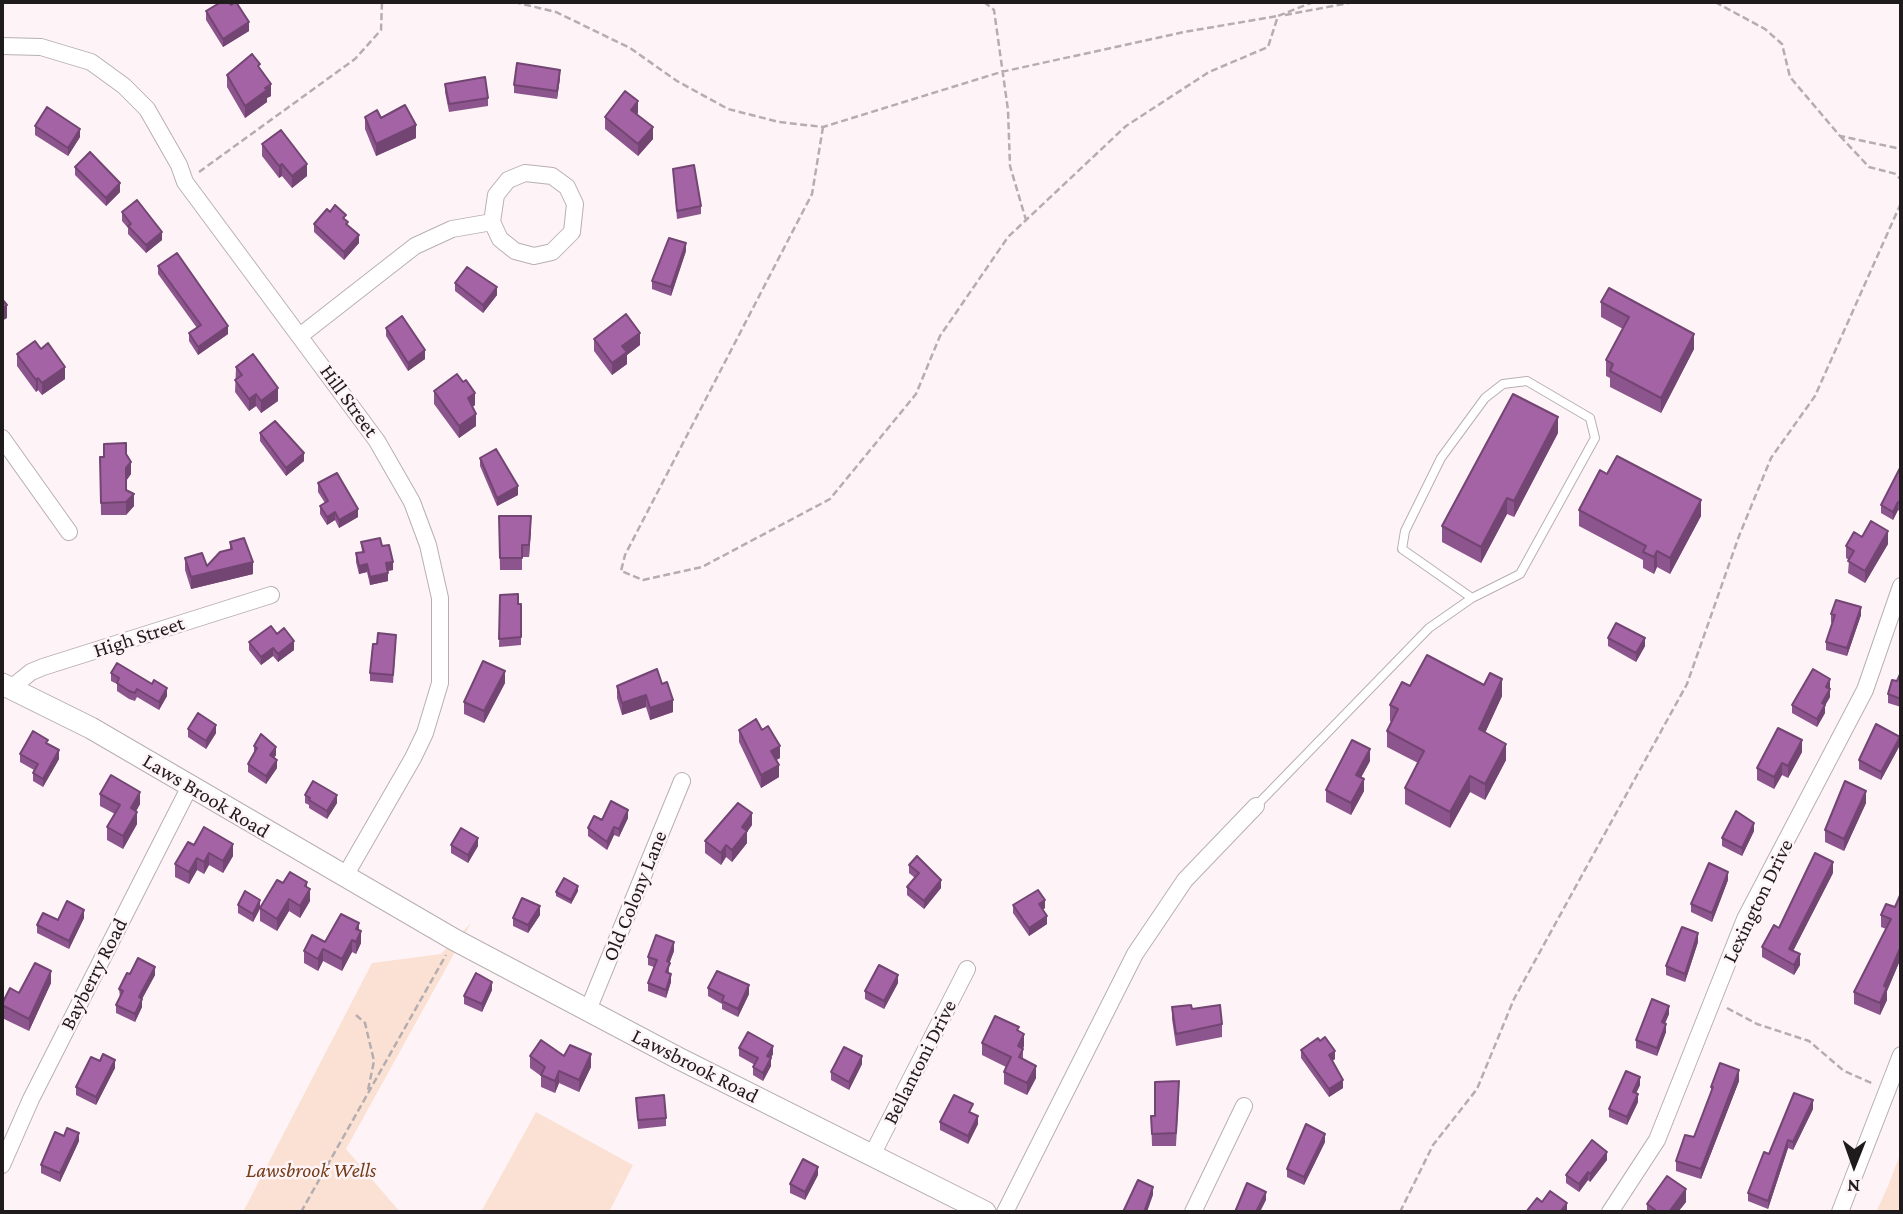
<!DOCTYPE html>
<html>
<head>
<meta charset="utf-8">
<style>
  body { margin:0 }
  #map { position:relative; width:1903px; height:1214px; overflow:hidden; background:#fef4f7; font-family:"Crimson Pro",serif }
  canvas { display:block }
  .frame { position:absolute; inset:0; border:4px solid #1f1b1c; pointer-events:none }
  .north { position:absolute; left:1819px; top:1130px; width:70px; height:70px; -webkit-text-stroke:5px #fef4f7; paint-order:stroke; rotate:181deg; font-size:19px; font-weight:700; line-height:28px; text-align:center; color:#1f1b1c }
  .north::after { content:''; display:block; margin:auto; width:24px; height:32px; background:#1f1b1c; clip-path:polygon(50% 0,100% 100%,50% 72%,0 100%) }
</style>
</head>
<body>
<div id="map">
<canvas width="1903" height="1214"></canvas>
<div class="frame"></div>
<div class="north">N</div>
</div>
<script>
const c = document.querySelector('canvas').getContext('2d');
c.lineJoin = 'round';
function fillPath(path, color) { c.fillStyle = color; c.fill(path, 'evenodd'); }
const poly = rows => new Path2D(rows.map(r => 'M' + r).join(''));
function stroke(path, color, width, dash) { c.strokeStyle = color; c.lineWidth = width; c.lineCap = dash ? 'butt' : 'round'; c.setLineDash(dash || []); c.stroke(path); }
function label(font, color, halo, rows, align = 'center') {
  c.font = font + ' "Crimson Pro",serif'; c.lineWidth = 5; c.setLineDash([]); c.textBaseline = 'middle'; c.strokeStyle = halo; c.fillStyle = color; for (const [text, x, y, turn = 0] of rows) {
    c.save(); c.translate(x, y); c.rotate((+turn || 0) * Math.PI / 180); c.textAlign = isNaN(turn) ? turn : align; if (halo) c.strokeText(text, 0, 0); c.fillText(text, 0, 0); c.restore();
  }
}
const green = poly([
  [471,923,346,1149,400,1212,243,1212,372,963,441,954],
  [536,1112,633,1165,609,1212,481,1212],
  [1901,1152,1901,1212,1876,1212,1888,1186]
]);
const path = poly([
  [514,2,556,12,630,48,677,81,728,109,779,122,823,127,1001,72,1184,32,1278,16],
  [984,2,994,10,1008,110,1010,166,1026,220],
  [1715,2,1765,29,1782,44,1790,77,1840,136,1901,149],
  [1285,15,1354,2],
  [823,127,812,194,625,555,621,571,643,580,702,567,830,499,916,394,940,336,1008,237,1126,126,1209,72,1268,47,1278,16,1313,2],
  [1840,136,1869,167,1896,174,1901,180],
  [199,172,355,59,381,30,382,2],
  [1727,1008,1757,1024,1809,1041,1844,1071,1874,1084],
  [356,1015,365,1023,374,1061,368,1090],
  [301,1212,446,955],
  [1400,1212,1433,1145,1477,1089,1514,999,1687,684,1739,536,1771,458,1815,396,1901,203]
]);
const lane = poly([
  [1256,806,1429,628,1472,598,1520,574,1595,438,1590,418,1527,381,1503,384,1485,398,1441,458,1405,531,1402,549,1472,598]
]);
const street = poly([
  [2,46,41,47,91,62,124,86,147,109,179,165,185,182,377,441,412,502,428,545,440,598,440,683,425,733,413,758,345,876],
  [301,335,415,246,452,229,492,222,500,239,515,251,534,256,552,252,572,232,575,204,567,187,552,176,525,173,508,180,496,195,492,222],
  [2,438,69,532],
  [11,688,31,672,43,667,271,595],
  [588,1010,682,781],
  [872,1155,967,969],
  [2,1165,31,1099,190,786],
  [1005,1212,1135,954,1185,880,1256,806],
  [1193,1212,1244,1106],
  [1610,1212,1657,1140,1745,919,1865,690,1901,586],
  [1840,1212,1901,1055]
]);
const secondary = poly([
  [2,684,91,728,455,940,678,1058,985,1212]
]);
const wall = poly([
  [231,5,249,31,223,47,206,20,206,11],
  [260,69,271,96,267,98,267,102,245,118,227,87,227,75],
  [560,78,557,99,514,93,514,85],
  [445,84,488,98,488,106,449,112,445,92],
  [638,113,637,114,653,139,638,156,605,129,605,117],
  [365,117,381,118,416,138,376,156,365,129],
  [35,126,80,137,68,156,35,135],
  [262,144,307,176,292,188,282,176,279,178,262,156],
  [75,167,120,192,106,206,75,175],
  [673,169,701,206,701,214,677,219],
  [122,212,162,240,146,253,128,234,128,228,122,221],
  [346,220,348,226,359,243,344,260,314,232,314,224],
  [686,251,671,296,652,289,652,281],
  [158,266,228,334,198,355,189,341,189,333,197,328,158,274],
  [455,283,497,295,483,313,455,291],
  [1601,302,1694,349,1661,413,1610,387,1610,378,1606,376,1606,360,1623,329,1601,317],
  [386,328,425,359,408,371,386,336],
  [594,339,640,345,627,355,627,364,612,375,594,351],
  [17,354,65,379,42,395,38,390,36,392,17,366],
  [236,367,278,401,261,413,256,406,249,411,235,392],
  [463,382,475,405,472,407,476,426,459,438,434,404,434,391],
  [260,433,304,461,286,476,260,441],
  [1558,433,1514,517,1507,514,1481,563,1442,542,1442,526],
  [126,454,131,474,126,481,126,490,134,506,126,515,101,515,100,457],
  [480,458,518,495,497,506,480,466],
  [1901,466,1901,512,1898,510,1893,520,1881,513,1881,505],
  [1607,474,1701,516,1670,574,1657,567,1654,574,1643,568,1643,560,1579,526,1579,510],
  [318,483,358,517,339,528,335,520,327,525,320,514,320,506,325,503,318,492],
  [499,516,531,528,529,557,522,557,522,570,500,570],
  [1862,537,1888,544,1865,583,1848,573,1849,560,1846,558,1846,546],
  [230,542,253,574,191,589,185,570,185,558,207,566,230,549],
  [361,542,382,546,393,570,388,571,388,581,370,585,367,572,359,574,356,562,356,553,362,552],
  [500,595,518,604,521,604,521,645,499,647],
  [1831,614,1861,615,1847,656,1826,650,1826,642,1832,623,1831,622],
  [277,634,294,650,278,662,273,656,261,665,249,650,249,642],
  [1608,638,1645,646,1636,662,1608,646],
  [396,643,393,683,370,681,370,673,377,644],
  [1901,672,1901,707,1888,703,1888,694,1897,681],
  [111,673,167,696,159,710,137,697,135,701,129,699,117,691,117,684,111,681],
  [505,683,484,723,464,714,464,702],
  [662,684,673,712,650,720,646,707,622,715,617,698,617,686],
  [1410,686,1502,696,1485,733,1506,760,1485,800,1470,792,1450,828,1405,804,1405,788,1418,763,1387,747,1387,731,1392,722,1390,721,1390,705],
  [1830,687,1830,697,1825,705,1825,713,1817,727,1792,713,1792,705],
  [188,729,216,733,206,749,188,737],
  [739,730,780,758,776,760,779,777,761,788,739,742],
  [48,745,59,759,43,787,33,781,33,773,34,770,20,762,20,754],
  [1900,745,1881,780,1859,769,1859,760],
  [254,746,276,755,274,758,277,768,266,784,248,772,248,764,254,754],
  [1802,752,1788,778,1782,775,1774,789,1757,780,1757,768],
  [1370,761,1361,777,1364,791,1351,815,1326,802,1326,790],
  [100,794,140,804,136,811,137,824,123,849,107,840,107,827,115,814,100,806],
  [305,795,337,803,327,819,309,808,309,805,305,803],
  [1866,803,1844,851,1825,842,1825,830],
  [628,818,619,837,614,835,607,850,588,836,588,828,602,820],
  [752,825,747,832,747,843,732,862,726,857,721,865,705,853,705,841],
  [1754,831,1742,856,1722,846,1722,838],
  [194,845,233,856,223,873,209,865,204,874,197,870,189,884,175,877,175,864],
  [451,845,478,846,468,863,451,853],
  [909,865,941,888,924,909,907,895,907,887,915,878,909,873],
  [1833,873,1793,951,1800,965,1794,975,1762,957,1762,947],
  [1728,880,1712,922,1691,912,1691,904],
  [283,883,307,888,310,901,300,918,289,911,277,931,260,921,260,909,253,922,238,913,238,905,260,908],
  [578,891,571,904,556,896,556,892],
  [1901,893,1901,958,1887,991,1887,1000,1880,1015,1854,1004,1854,992,1886,929,1881,927,1881,915,1895,907],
  [1013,905,1045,908,1042,910,1047,924,1029,936,1013,913],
  [540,915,528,933,513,926,513,918],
  [84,918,69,949,37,933,37,925,58,920],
  [359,930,361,943,356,954,352,952,342,971,323,961,318,971,304,963,304,951,325,942],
  [1698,942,1685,982,1666,975,1666,966],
  [674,951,669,963,669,973,671,982,666,998,648,991,648,983,654,967,648,965,648,957],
  [130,974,155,975,142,999,142,1007,135,1022,116,1013,116,1005,120,997,119,989],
  [51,983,29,1031,2,1018,2,1004,19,993],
  [898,983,884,1009,865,999,865,991],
  [708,988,749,994,738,1017,722,1009,722,1004,708,996],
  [492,990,482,1012,464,1004,464,996],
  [1172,1007,1192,1009,1222,1024,1222,1037,1176,1046,1172,1019],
  [1669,1014,1665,1023,1666,1032,1657,1056,1636,1048,1636,1040],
  [1019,1031,1024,1046,1023,1049,1023,1059,1036,1078,1027,1095,1004,1084,1004,1072,1006,1067,982,1055,982,1043],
  [739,1048,773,1054,771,1058,771,1066,763,1081,753,1075,753,1067,755,1065,739,1056],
  [1301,1050,1335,1059,1332,1061,1343,1088,1329,1097,1301,1058],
  [530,1056,564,1056,591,1067,579,1092,559,1083,555,1093,541,1087,541,1076,530,1068],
  [100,1061,115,1068,96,1105,76,1095,76,1087],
  [862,1064,849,1090,831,1080,831,1072],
  [1739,1081,1701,1179,1676,1171,1676,1161,1694,1137,1711,1094,1711,1087],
  [1640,1085,1636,1093,1638,1102,1627,1125,1609,1117,1609,1109],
  [1179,1093,1176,1146,1152,1146,1151,1116,1155,1116],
  [636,1098,666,1118,666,1126,638,1129],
  [1813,1109,1793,1150,1788,1148,1768,1209,1748,1201,1748,1193,1769,1154],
  [973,1113,973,1114,978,1124,968,1144,940,1130,940,1122],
  [79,1141,60,1182,41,1173,41,1165],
  [1325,1142,1304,1185,1287,1177,1287,1169],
  [1607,1160,1590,1182,1588,1180,1579,1192,1566,1183,1566,1175],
  [818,1175,805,1200,790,1193,790,1184],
  [1686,1202,1678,1212,1647,1212,1647,1204]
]);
const shadedWall = poly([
  [249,22,249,31,223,47,223,39],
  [560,70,560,78,557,99,557,91],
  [271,84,271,96,267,98,267,102,245,118,245,106],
  [638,101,638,113,631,122,631,110],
  [416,125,416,138,376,156,376,144],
  [653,127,653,139,638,156,638,144],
  [80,129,80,137,68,156,68,148],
  [282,164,282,176,279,178,279,166],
  [307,164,307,176,292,188,292,176],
  [120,183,120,192,106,206,106,198],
  [162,232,162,240,146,253,146,245],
  [359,235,359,243,344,260,344,252],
  [686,243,686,251,671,296,671,287],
  [497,287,497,295,483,313,483,305],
  [7,305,7,318,2,321,2,309],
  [228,326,228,334,198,355,198,347],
  [640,333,640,345,627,355,627,364,612,375,612,363,622,346],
  [1694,334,1694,349,1661,413,1661,398],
  [425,350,425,359,408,371,408,363],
  [65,367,65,379,42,395,42,383],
  [38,378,38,390,36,392,36,380],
  [278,388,278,401,261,413,261,401],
  [475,393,475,405,468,410,468,398],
  [256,394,256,406,249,411,249,399],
  [476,414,476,426,459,438,459,426],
  [1558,417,1558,433,1514,517,1514,501],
  [304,453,304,461,286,476,286,468],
  [131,462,131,474,126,481,126,468],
  [518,486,518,495,497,506,497,498],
  [134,494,134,506,126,515,126,502],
  [1507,498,1507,514,1481,563,1481,547],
  [1701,500,1701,516,1670,574,1670,558],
  [1898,502,1898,510,1893,520,1893,512],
  [358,509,358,517,339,528,339,520],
  [335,512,335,520,327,525,327,517],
  [531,516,531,528,529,557,529,545],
  [1888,531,1888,544,1865,583,1865,571],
  [1657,551,1657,567,1654,574,1654,557],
  [253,562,253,574,191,589,191,577],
  [393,562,393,570,386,571,386,563],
  [367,564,367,572,359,574,359,566],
  [388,573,388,581,370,585,370,577],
  [1861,607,1861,615,1847,656,1847,648],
  [1645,638,1645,646,1636,662,1636,653],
  [294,641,294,650,278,662,278,654],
  [273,648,273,656,261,665,261,657],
  [505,671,505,683,484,723,484,711],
  [1502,679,1502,696,1479,746,1479,729],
  [1830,679,1830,697,1822,711,1822,703,1826,687],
  [167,688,167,696,159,710,159,702],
  [646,695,646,707,622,715,622,703],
  [673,700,673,712,650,720,650,708],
  [1825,705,1825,713,1817,727,1817,719],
  [216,725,216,733,206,749,206,741],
  [1900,737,1900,745,1881,780,1881,772],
  [1802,740,1802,752,1788,778,1788,766],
  [1506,744,1506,760,1485,800,1485,784],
  [780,746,780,758,771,763,771,751],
  [276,747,276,755,270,764,270,755],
  [1370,749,1370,761,1356,787,1356,775],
  [59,750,59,759,43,787,43,779],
  [277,760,277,768,266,784,266,776],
  [1782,763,1782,775,1774,789,1774,777],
  [779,765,779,777,761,788,761,775],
  [1470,776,1470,792,1450,828,1450,812],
  [1364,779,1364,791,1351,815,1351,803],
  [1866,791,1866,803,1844,851,1844,839],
  [140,792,140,804,131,821,131,808],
  [337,795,337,803,327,819,327,811],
  [628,810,628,818,619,837,619,829],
  [137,812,137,824,123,849,123,836],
  [752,813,752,825,747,832,747,843,732,862,732,850,742,827],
  [1754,823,1754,831,1742,856,1742,848],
  [614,827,614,835,607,850,607,842],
  [478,838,478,846,468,863,468,855],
  [233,844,233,856,223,873,223,861],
  [726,845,726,857,721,865,721,853],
  [209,853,209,865,204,874,204,862],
  [197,858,197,870,189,884,189,872],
  [1833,862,1833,873,1789,959,1789,949],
  [1728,872,1728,880,1712,922,1712,913],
  [941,880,941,888,924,909,924,901],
  [307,882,307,894,310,889,310,901,300,918,300,906,305,886],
  [578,886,578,891,571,904,571,900],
  [289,899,289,911,277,931,277,919],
  [260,900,260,908,253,922,253,914],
  [1045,900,1045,908,1039,913,1039,904],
  [540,906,540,915,528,933,528,925],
  [84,910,84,918,69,949,69,941],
  [1047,916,1047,924,1029,936,1029,928],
  [359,923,359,936,361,931,361,943,356,954,356,929],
  [1698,933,1698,942,1685,982,1685,974],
  [352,940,352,952,342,971,342,959],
  [674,942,674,951,667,970,667,961],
  [1901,946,1901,958,1887,991,1887,1000,1880,1015,1880,1003,1884,986],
  [323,949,323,961,318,971,318,959],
  [1800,954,1800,965,1794,975,1794,965],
  [155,967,155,975,142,999,142,1007,135,1022,135,1014,139,997],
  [51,971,51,983,29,1031,29,1019],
  [671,974,671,982,666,998,666,990],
  [898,975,898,983,884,1009,884,1001],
  [492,982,492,990,482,1012,482,1004],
  [749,985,749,994,738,1017,738,1009],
  [1669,1006,1669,1014,1662,1030,1662,1022],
  [1666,1024,1666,1032,1657,1056,1657,1048],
  [1024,1034,1024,1046,1018,1059,1018,1046],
  [773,1046,773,1054,767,1064,767,1056],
  [1335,1051,1335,1059,1329,1063,1329,1055],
  [591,1054,591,1067,579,1092,579,1080],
  [862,1056,862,1064,849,1090,849,1082],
  [771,1058,771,1066,763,1081,763,1073],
  [115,1060,115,1068,96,1105,96,1097],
  [1036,1066,1036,1078,1027,1095,1027,1083],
  [1739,1070,1739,1081,1701,1179,1701,1169],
  [559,1071,559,1083,555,1093,555,1081],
  [1640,1077,1640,1085,1633,1100,1633,1092],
  [1343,1080,1343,1088,1329,1097,1329,1089],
  [1638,1094,1638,1102,1627,1125,1627,1117],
  [1813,1100,1813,1109,1793,1150,1793,1142],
  [978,1116,978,1124,968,1144,968,1136],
  [79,1133,79,1141,60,1182,60,1173],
  [1325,1134,1325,1142,1304,1185,1304,1177],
  [1788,1140,1788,1148,1768,1209,1768,1201],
  [1607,1152,1607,1160,1590,1182,1590,1174],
  [818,1167,818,1175,805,1200,805,1192],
  [1588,1172,1588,1180,1579,1192,1579,1184],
  [1153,1187,1153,1195,1147,1212,1144,1212],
  [1686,1189,1686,1202,1678,1212,1669,1212],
  [1266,1192,1266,1200,1260,1212,1256,1212],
  [1567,1203,1567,1212,1560,1212]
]);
const building = poly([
  [221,2,229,2,231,5,236,2,249,22,223,39,206,11,221,2],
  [252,54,260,64,258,66,271,84,265,88,267,90,245,106,227,75,252,54],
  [517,63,560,70,557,91,514,85,517,63],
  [485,77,488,98,449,104,445,84,485,77],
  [625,91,638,101,631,110,653,127,638,144,605,117,625,91],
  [405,105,416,125,376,144,365,117,377,110,381,118,405,105],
  [47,107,80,129,68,148,35,126,47,107],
  [281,130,307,164,292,176,282,164,279,166,262,144,281,130],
  [90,152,120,183,106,198,75,167,90,152],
  [694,165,701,206,677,211,673,169,694,165],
  [137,200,162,232,146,245,128,226,131,224,122,212,137,200],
  [335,205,346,215,343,218,348,222,346,224,359,235,344,252,314,224,327,209,330,212,335,205],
  [669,238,686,243,671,287,652,281,669,238],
  [177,253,228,326,198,347,189,333,201,325,158,266,177,253],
  [467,267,497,287,483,305,455,283,467,267],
  [1609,288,1694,334,1661,398,1610,371,1613,364,1606,360,1629,317,1601,302,1609,288],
  [2,299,7,305,2,309,2,299],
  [626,314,640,333,622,346,627,352,612,363,594,339,626,314],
  [402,316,425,350,408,363,386,328,402,316],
  [35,341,41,349,48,343,65,367,42,383,38,378,36,380,17,354,35,341],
  [253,354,278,388,261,401,256,394,249,399,235,380,242,375,236,367,253,354],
  [457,374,463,382,466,380,475,393,468,398,476,414,459,426,434,391,457,374],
  [1513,394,1558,417,1514,501,1507,498,1481,547,1442,526,1513,394],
  [275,421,304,453,286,468,260,433,275,421],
  [126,443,126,454,131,462,126,468,126,490,134,494,126,502,101,503,100,457,104,457,104,444,126,443],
  [496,449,518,486,497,498,480,458,496,449],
  [1617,456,1701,500,1670,558,1657,551,1654,557,1643,552,1646,546,1579,510,1600,470,1607,474,1617,456],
  [1901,466,1901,504,1898,502,1893,512,1881,505,1901,466],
  [337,473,358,509,339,520,335,512,327,517,320,506,328,501,318,483,337,473],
  [499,516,531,516,529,545,522,545,522,558,500,558,499,516],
  [1871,521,1888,531,1865,571,1848,561,1854,551,1846,546,1854,532,1862,537,1871,521],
  [244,538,253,562,191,577,185,558,202,553,207,566,220,552,232,549,230,542,244,538],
  [380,538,382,546,389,545,393,562,386,563,388,573,370,577,367,564,359,566,356,553,364,552,361,542,380,538],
  [518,594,518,604,521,604,521,637,499,639,500,595,518,594],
  [1836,600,1861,607,1847,648,1826,642,1835,615,1831,614,1836,600],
  [1616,623,1645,638,1636,653,1608,638,1616,623],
  [271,626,277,634,284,628,294,641,278,654,273,648,261,657,249,642,271,626],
  [378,633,396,635,393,675,370,673,373,644,377,644,378,633],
  [1427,655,1484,685,1490,673,1502,679,1479,729,1506,744,1485,784,1470,776,1450,812,1405,788,1424,751,1387,731,1398,709,1390,705,1402,682,1410,686,1427,655],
  [483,661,505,671,484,711,464,702,483,661],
  [117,663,152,684,154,680,167,688,159,702,137,689,135,693,129,691,117,683,119,678,111,673,117,663],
  [657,669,662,684,667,682,673,700,650,708,646,695,622,703,617,686,657,669],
  [1813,669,1830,679,1826,687,1830,689,1822,703,1825,705,1817,719,1792,705,1813,669],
  [1901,672,1901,699,1888,694,1892,680,1897,681,1901,672],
  [198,713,216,725,206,741,188,729,198,713],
  [756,719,762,730,768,726,780,746,771,751,779,765,761,775,739,730,756,719],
  [1876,724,1900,737,1881,772,1859,760,1876,724],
  [1778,728,1802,740,1788,766,1782,763,1774,777,1757,768,1778,728],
  [33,731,48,740,46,743,59,750,43,779,33,773,38,764,20,754,33,731],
  [261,734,276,747,270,755,277,760,266,776,248,764,257,748,254,746,261,734],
  [1352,740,1370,749,1356,775,1364,779,1351,803,1326,790,1352,740],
  [111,775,140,792,131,808,137,812,123,836,107,827,120,805,100,794,111,775],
  [313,781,337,795,327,811,309,800,310,798,305,795,313,781],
  [1845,781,1866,791,1844,839,1825,830,1845,781],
  [611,801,628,810,619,829,614,827,607,842,588,828,594,816,602,820,611,801],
  [738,803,752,813,742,827,747,831,732,850,726,845,721,853,705,841,738,803],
  [1736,811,1754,823,1742,848,1722,838,1736,811],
  [204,827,233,844,223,861,209,853,204,862,197,858,189,872,175,864,188,842,194,845,204,827],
  [461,828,478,838,468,855,451,845,461,828],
  [1815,853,1833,862,1789,949,1800,954,1794,965,1762,947,1774,925,1779,928,1815,853],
  [917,856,941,880,924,901,907,887,919,873,909,865,917,856],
  [1709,863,1728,872,1712,913,1691,904,1709,863],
  [290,872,307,882,305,886,310,889,300,906,289,899,277,919,260,908,277,880,283,883,290,872],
  [564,878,578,886,571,900,556,892,564,878],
  [1038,890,1045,900,1039,904,1047,916,1029,928,1013,905,1038,890],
  [245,891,260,900,253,914,238,905,245,891],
  [1901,893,1901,946,1884,986,1887,987,1880,1003,1854,992,1891,919,1881,915,1886,904,1895,907,1901,893],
  [522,898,540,906,528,925,513,918,522,898],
  [67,901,84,910,69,941,37,925,43,913,58,920,67,901],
  [341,914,359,923,356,929,361,931,356,942,352,940,342,959,323,949,318,959,304,951,312,935,325,942,341,914],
  [1682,927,1698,933,1685,974,1666,966,1682,927],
  [656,935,674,942,667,961,670,963,666,972,671,974,666,990,648,983,657,960,648,957,656,935],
  [138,958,155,967,139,997,142,999,135,1014,116,1005,123,991,119,989,127,973,130,974,138,958],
  [35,963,51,971,29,1019,2,1005,2,1004,10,988,19,993,35,963],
  [879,965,898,975,884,1001,865,991,879,965],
  [717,971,749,985,738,1009,722,1001,724,996,708,988,717,971],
  [476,973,492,982,482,1004,464,996,476,973],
  [1652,999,1669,1006,1662,1022,1666,1024,1657,1048,1636,1040,1652,999],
  [1191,1005,1192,1009,1220,1005,1222,1024,1176,1034,1172,1007,1191,1005],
  [995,1016,1019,1027,1017,1030,1024,1034,1018,1046,1023,1049,1019,1057,1036,1066,1027,1083,1004,1072,1011,1057,982,1043,995,1016],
  [748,1032,773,1046,767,1056,771,1058,763,1073,753,1067,758,1058,739,1048,748,1032],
  [1325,1037,1335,1051,1329,1055,1343,1080,1329,1089,1301,1050,1318,1038,1320,1041,1325,1037],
  [541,1040,564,1056,570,1045,591,1054,579,1080,559,1071,555,1081,541,1075,545,1067,530,1056,541,1040],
  [844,1047,862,1056,849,1082,831,1072,844,1047],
  [103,1054,115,1060,96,1097,76,1087,91,1057,100,1061,103,1054],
  [1720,1063,1739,1070,1701,1169,1676,1161,1685,1135,1694,1137,1713,1087,1711,1087,1720,1063],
  [1626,1071,1640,1077,1633,1092,1638,1094,1627,1117,1609,1109,1626,1071],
  [1179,1081,1176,1133,1152,1134,1151,1116,1155,1116,1155,1082,1179,1081],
  [1794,1093,1813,1100,1793,1142,1788,1140,1768,1201,1748,1193,1764,1152,1769,1154,1794,1093],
  [664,1095,666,1118,638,1120,636,1098,664,1095],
  [954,1095,973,1104,969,1112,978,1116,968,1136,940,1122,954,1095],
  [1306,1124,1325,1134,1304,1177,1287,1169,1306,1124],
  [67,1128,79,1133,60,1173,41,1165,55,1132,64,1136,67,1128],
  [1592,1140,1607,1152,1590,1174,1588,1172,1579,1184,1566,1175,1592,1140],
  [803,1159,818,1167,805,1192,790,1184,803,1159],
  [1667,1176,1686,1189,1669,1212,1658,1212,1647,1204,1667,1176],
  [1138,1180,1153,1187,1144,1212,1123,1212,1138,1180],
  [1247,1183,1266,1192,1256,1212,1235,1212,1247,1183],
  [1550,1191,1567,1203,1560,1212,1526,1212,1537,1198,1542,1202,1550,1191]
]);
const streetNames = [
  ["Hill Street",349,401,54],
  ["High Street",139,637,-18],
  ["Laws Brook Road",206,796,31],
  ["Old Colony Lane",635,896,-68],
  ["Lexington Drive",1758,901,-64],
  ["Bayberry Road",94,974,-63],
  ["Bellantoni Drive",920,1062,-63],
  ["Lawsbrook Road",695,1066,27]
];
const parkNames = [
  ["Lawsbrook Wells",311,1171]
];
fillPath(green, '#fae1d3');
stroke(lane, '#b8afb2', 10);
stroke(street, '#b8afb2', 18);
stroke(secondary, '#b8afb2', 23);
stroke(path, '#b5adaf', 2.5, [7, 3.5]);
stroke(lane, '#fff', 8);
stroke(street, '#fff', 16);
stroke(secondary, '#fff', 21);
fillPath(wall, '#8d558d');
fillPath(shadedWall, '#734573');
fillPath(building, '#a463a4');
stroke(building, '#734573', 2);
label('21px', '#1f1b1c', '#fef4f7', streetNames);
label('italic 21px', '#733d19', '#fef4f7', parkNames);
</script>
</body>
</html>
